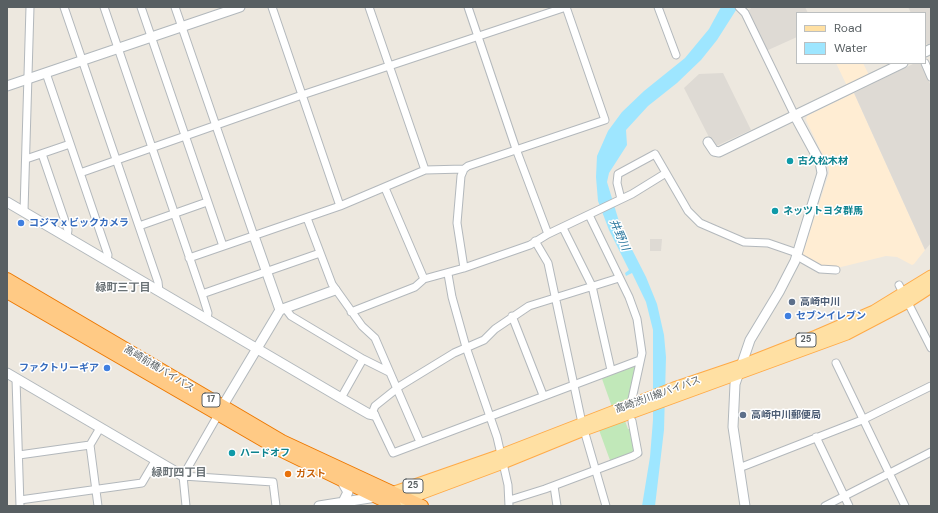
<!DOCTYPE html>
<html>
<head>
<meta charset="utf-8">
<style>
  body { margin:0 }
  #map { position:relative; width:938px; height:513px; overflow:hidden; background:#ede8df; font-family:"DM Sans",sans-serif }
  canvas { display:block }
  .frame { position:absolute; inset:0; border:8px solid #585f62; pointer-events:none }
  .legend { position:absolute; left:796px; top:12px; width:130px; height:52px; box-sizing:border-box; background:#fff; border:1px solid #bcbfc0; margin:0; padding:5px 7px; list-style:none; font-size:12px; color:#585f62 }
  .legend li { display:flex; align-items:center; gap:8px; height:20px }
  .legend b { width:20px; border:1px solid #bcbfc0 }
</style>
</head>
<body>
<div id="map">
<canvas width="938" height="513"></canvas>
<div class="frame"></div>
<ul class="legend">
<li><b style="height:5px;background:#ffe0a3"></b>Road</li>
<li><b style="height:11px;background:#9ee6ff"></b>Water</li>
</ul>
</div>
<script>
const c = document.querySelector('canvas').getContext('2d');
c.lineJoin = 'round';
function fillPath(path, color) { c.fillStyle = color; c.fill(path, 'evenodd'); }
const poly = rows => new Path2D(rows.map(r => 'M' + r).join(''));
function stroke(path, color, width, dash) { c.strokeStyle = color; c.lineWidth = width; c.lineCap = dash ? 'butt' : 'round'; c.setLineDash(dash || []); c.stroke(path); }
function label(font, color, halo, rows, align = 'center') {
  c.font = font + ' "DM Sans","Noto Sans JP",sans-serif'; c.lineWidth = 3; c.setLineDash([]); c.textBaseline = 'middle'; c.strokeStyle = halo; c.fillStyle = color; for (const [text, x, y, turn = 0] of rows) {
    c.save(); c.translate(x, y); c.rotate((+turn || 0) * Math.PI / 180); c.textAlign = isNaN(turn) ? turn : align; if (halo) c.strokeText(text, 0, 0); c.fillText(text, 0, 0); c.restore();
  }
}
const commercial = poly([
  [836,63,863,63,869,75,847,86],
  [854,93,925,250,914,264,912,265,897,257,886,256,837,268,822,268,802,256,829,173,829,168,806,120,807,116]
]);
const industrial = poly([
  [752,7,805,7,808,13,797,13,797,37,766,51,756,31,749,10],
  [908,7,931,7,931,43,927,45,925,41,925,13,911,13],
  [915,63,921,64,931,86,931,243,925,250,854,93],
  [723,73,751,130,714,147,684,88,699,74],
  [650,239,662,239,661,251,650,251]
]);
const green = poly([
  [633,365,635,367,629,400,612,407,601,376],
  [625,421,628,429,631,429,635,452,611,463,599,430]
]);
const water = poly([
  [721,7,738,7,717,40,701,60,677,83,648,106,626,130,627,145,609,173,607,182,621,228,646,277,657,304,664,335,666,357,664,430,655,506,642,506,650,457,653,420,653,330,646,302,632,273,626,276,625,273,629,270,609,230,598,201,596,177,597,156,608,131,622,112,644,91,685,58,709,29]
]);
const street = poly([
  [64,7,158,282,159,291],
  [104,7,202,294,208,313,207,319],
  [141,7,223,246],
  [175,7,254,236],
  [272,7,340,206],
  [369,7,425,170],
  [468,7,516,149,548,234],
  [658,7,676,55],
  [739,7,745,13,795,116],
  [925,63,931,77],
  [46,73,108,255,107,261],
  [42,154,68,230,67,237],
  [26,159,70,144],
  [80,173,302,95,566,7],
  [385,188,424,279,464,268,530,245,548,234,632,194,666,173],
  [621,199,617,183,618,174,655,154,688,211,700,223,744,242,768,243,797,253],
  [24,211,30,7],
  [589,215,629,297,637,319,642,353,632,399],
  [307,218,332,284,362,326,375,338,420,442],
  [139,226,207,202],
  [563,228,592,286,611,370],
  [535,241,548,263,582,423],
  [797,256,820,269,836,270],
  [189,258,340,206,425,170,464,169],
  [464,268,457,223,461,176,464,169,468,166,605,120,566,7],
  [448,274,452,297,466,347,497,437,508,485,509,506],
  [619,278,529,306,495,329,484,340,454,353,400,386,375,406,373,411,393,453,640,360],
  [899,285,931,348],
  [202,294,320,253],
  [285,308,291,316,363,359,389,372],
  [351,312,415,287,424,279],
  [512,316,543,395],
  [836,363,905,506],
  [16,379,20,506],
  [341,398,363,359],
  [584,430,606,506],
  [816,437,849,506],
  [19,455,90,445],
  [739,468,862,420,931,386],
  [183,476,273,482,276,506],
  [554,486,557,506],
  [509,499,513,499,545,489,633,456,638,453,632,421],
  [20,500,142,483,155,461],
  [98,506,90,445,100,428],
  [186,506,183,476,218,415],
  [825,506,931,452]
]);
const secondary = poly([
  [925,52,931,49],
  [7,86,240,7],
  [708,142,714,151,719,152,903,63],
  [7,202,341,398,369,414,374,415],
  [254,236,280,310],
  [7,373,183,476],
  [222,407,280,310,335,290],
  [341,480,348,492,343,502],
  [319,506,376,497],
  [745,506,733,427,735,384,750,340,779,292,795,261,822,173,820,162,795,116]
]);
const primary = poly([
  [389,494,501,455,674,388,742,365,816,336,874,311,931,276],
  [401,501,503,463,584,430,847,334,908,302,931,287]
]);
const highway = poly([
  [7,279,282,441,422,506],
  [7,292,278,449,395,506]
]);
const markers = [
  [790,161,4,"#0f9aa8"],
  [775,211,4,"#0f9aa8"],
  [21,223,4,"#3f7fe0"],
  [792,302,4,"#5c6f8a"],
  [788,316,4,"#3f7fe0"],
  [107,368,4,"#3f7fe0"],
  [743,415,4,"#5c6f8a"],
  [232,453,4,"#0f9aa8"],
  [288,474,4,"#e8710a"]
];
const shields = [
  [806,340,20],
  [211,400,18],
  [413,486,20]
];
const shieldNames = [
  ["25",806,340],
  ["17",211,400],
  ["25",413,486]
];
const cultureNames = [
  ["古久松木材",798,161],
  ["ネッツトヨタ群馬",783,211],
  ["ハードオフ",240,453]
];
const shopNames = [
  ["コジマｘビックカメラ",29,223],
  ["セブンイレブン",796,316],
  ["ファクトリーギア",99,368,"right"]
];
const serviceNames = [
  ["高崎中川",800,302],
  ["高崎中川郵便局",751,415]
];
const streetNames = [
  ["高崎前橋バイパス",159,369,31],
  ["高崎渋川線バイパス",658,395,-20]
];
const foodNames = [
  ["ガスト",296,474]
];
const waterNames = [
  ["井野川",619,235,66]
];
const neighbourhoodNames = [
  ["緑町三丁目",123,288],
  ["緑町四丁目",179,473]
];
fillPath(commercial, '#ffedd3');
fillPath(industrial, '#dedad4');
fillPath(green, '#c1e8b9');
fillPath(water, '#9ee6ff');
stroke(street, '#b3b8bc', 9);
stroke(secondary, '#b2b8bc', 11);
stroke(primary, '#ffaa47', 13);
stroke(highway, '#ed7800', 14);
stroke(street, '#fff', 7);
stroke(secondary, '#fff', 9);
stroke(primary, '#ffe0a3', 11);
stroke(highway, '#ffca85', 12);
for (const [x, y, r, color] of markers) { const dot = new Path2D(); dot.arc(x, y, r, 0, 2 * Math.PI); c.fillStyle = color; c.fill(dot); stroke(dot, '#fff', 1.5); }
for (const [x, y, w] of shields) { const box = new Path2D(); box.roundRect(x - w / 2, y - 7, w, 14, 3); c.fillStyle = '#fff'; c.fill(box); stroke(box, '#585f62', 1); }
label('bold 9px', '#585f62', null, shieldNames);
label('bold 10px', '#0d838f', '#fff', cultureNames, 'left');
label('bold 10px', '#366cbe', '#fff', shopNames, 'left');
label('bold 10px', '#4e5e75', '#fff', serviceNames, 'left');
label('10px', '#585f62', '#fff', streetNames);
label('bold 10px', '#c56008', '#fff', foodNames, 'left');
label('italic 11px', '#2c789f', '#fff', waterNames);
label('bold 11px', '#697175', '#fff', neighbourhoodNames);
</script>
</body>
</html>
